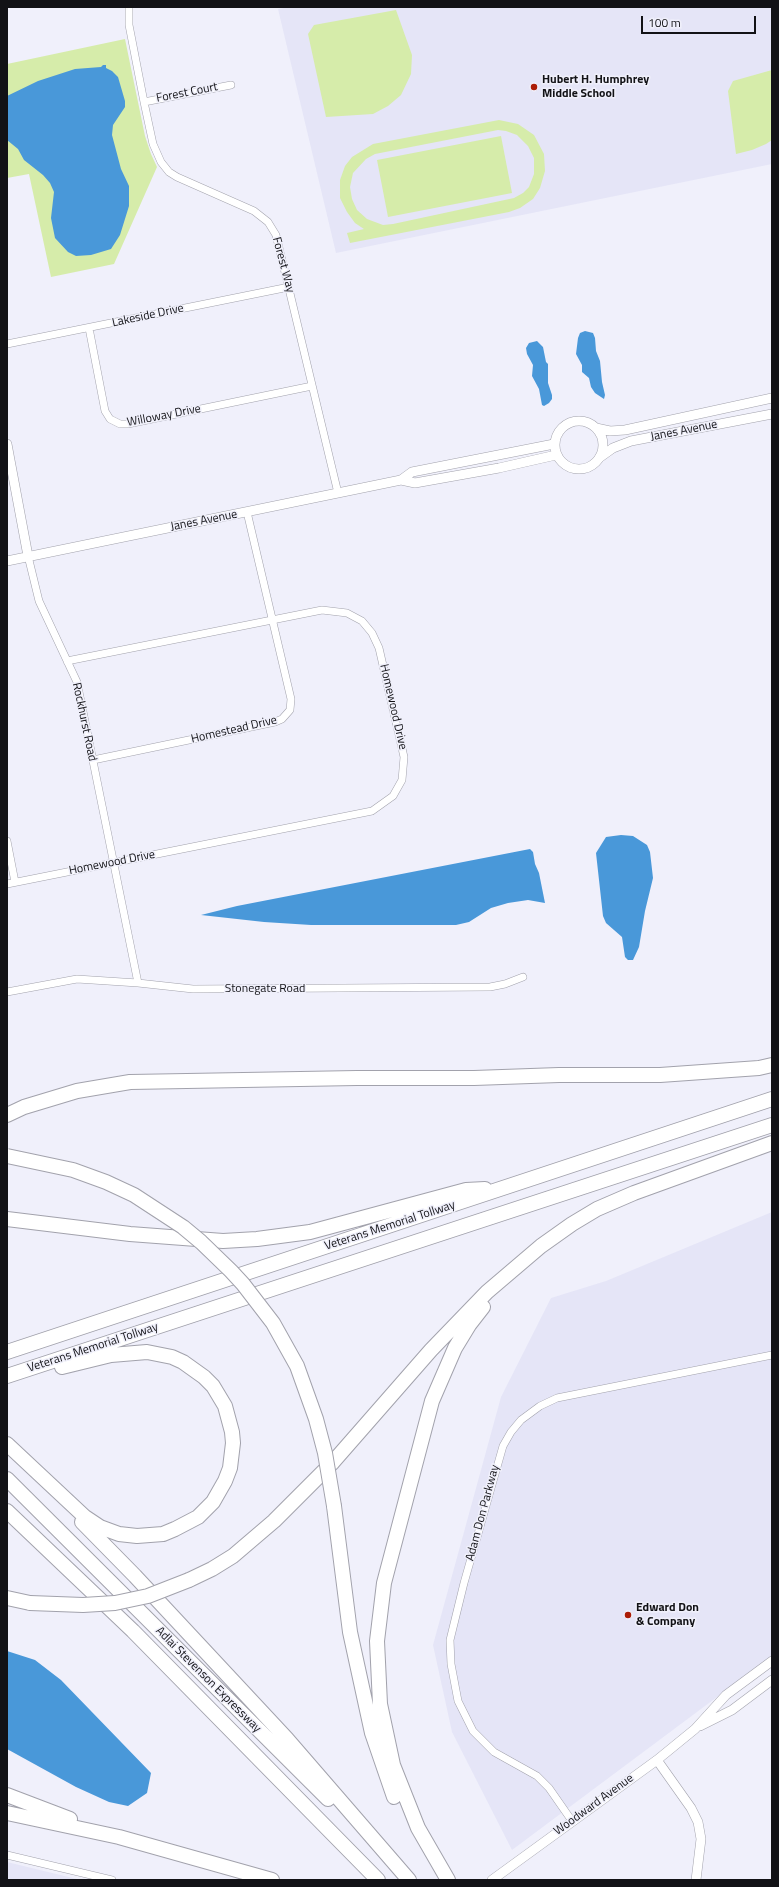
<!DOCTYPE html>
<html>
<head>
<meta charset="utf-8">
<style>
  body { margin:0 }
  #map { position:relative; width:779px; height:1887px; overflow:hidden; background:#f0f0fb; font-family:"Titillium Web",sans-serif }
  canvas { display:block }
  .frame { position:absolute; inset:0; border:8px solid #121216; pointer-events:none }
  .scale { position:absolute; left:641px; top:16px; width:115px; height:18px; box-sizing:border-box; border:2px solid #121216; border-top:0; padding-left:5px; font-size:12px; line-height:14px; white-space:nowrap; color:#121216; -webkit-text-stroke:3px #f0f0fb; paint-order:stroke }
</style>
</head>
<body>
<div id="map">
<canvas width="779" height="1887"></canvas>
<div class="frame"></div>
<div class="scale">100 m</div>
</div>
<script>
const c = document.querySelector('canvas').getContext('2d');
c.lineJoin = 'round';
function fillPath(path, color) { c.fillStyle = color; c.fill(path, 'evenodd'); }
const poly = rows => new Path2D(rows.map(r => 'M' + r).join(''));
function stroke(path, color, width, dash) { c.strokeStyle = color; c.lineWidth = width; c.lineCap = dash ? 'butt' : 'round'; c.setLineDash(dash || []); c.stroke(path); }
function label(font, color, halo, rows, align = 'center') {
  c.font = font + ' "Titillium Web",sans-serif'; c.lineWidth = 3; c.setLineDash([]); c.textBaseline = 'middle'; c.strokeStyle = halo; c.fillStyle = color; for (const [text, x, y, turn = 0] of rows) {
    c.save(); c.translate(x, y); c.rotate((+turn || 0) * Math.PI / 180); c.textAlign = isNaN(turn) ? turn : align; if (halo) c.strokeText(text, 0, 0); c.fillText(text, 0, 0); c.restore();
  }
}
const built = poly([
  [289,7,772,7,772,164,336,253,278,9],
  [772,1212,772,1656,512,1850,452,1732,433,1645,501,1397,551,1298,606,1281],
  [7,1862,81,1880,7,1880]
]);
const green = poly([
  [396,10,412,55,411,74,401,95,388,106,373,114,326,117,308,34,314,25],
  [125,39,145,136,151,154,157,167,114,264,51,277,29,174,7,178,7,64],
  [772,70,772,140,766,144,752,150,736,154,728,91,733,81],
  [499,120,518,124,534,135,544,154,545,171,540,188,533,199,520,208,509,212,350,243,347,233,364,229,355,223,347,212,340,198,340,180,345,166,352,157,373,144],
  [498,130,506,131,517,135,528,146,534,158,534,174,529,187,523,193,514,198,393,224,383,225,367,219,357,210,352,199,350,187,353,173,366,159,375,154],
  [501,136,512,193,388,217,377,160]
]);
const water = poly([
  [103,65,106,65,106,68,112,71,118,77,125,101,125,107,113,125,112,135,121,169,129,186,129,206,120,235,111,249,91,255,76,256,68,252,55,238,51,218,54,192,50,183,43,175,24,160,18,149,7,140,7,96,38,81,75,69,101,67],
  [585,331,593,333,595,338,596,351,600,361,602,382,605,395,604,399,595,393,591,387,589,378,582,372,582,365,576,354,578,338,580,333],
  [537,341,543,347,546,362,548,364,548,383,552,395,552,399,549,403,544,406,542,405,539,389,532,376,533,365,527,354,526,348,529,343],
  [621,835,633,836,647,845,650,852,653,878,645,911,639,947,633,960,628,960,625,957,622,937,606,923,603,916,596,853,606,837],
  [530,849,533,852,535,864,539,873,545,903,528,900,508,903,491,908,469,922,456,925,311,925,264,922,201,915,237,906],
  [7,1651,35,1660,61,1680,151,1773,147,1793,128,1806,109,1802,76,1787,7,1749]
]);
const minor = poly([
  [129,7,129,25,144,102,153,144,161,162,169,172,177,177,254,211,268,222,276,235,338,493],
  [144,102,231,85],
  [89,328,105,411,110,419,120,424,128,424,312,386],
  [7,344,289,287],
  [28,556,39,601,77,682,138,983],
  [93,760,275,722,282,719,290,710,291,699,247,512],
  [7,841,15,882],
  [7,884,372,811,393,796,402,780,404,757,379,648,372,633,362,621,347,613,322,610,67,661],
  [7,992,77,979,138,983,193,989,490,987,505,984,523,977],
  [572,1821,549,1788,537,1776,494,1752,473,1731,458,1701,451,1664,450,1640,464,1583,503,1446,511,1432,521,1420,540,1406,557,1398,772,1355],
  [7,1855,112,1880]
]);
const tertiary = poly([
  '555 445a24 24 0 1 1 48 0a24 24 0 1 1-48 0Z',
  [596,428,610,431,625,430,772,398],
  [7,444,28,556],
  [599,458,613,448,631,441,772,414],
  [401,480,415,483,499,468,556,455],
  [7,561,401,480,412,472,554,444],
  [700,1726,732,1710,772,1680],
  [657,1760,691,1808,698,1822,701,1839,696,1880],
  [492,1880,657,1760,695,1729,726,1695,772,1661]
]);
const motorway = poly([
  [7,1115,24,1107,77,1091,130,1082,357,1078,474,1078,559,1075,660,1075,759,1068,772,1065],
  [7,1219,130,1234,223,1241,257,1239,310,1232,466,1190,485,1189],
  [7,1352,772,1099],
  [7,1376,772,1125],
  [7,1444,85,1517,100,1527,119,1534,137,1536,163,1534,175,1529,198,1517,213,1502,225,1481,230,1468,233,1443,232,1432,225,1406,213,1386,204,1377,183,1362,172,1357,147,1352,111,1355,62,1367],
  [7,1479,328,1799],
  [334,1506,350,1632,372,1733,394,1797],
  [7,1511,133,1631,378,1880],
  [82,1522,135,1576,287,1739,409,1880],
  [189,1580,212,1569,233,1556,274,1521,333,1462,431,1350,487,1292,541,1246,572,1224,597,1209,634,1193,772,1143],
  [7,1598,30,1603],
  [7,1795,70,1819],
  [7,1813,119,1837,272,1880],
  [448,1880,418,1828,393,1765,380,1704,377,1641,384,1583,432,1401,455,1348,469,1325,483,1307]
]);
const motorwayBridge = poly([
  [7,1156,73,1170,106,1182,134,1195,183,1227,201,1242,231,1271,243,1284,273,1323,297,1366,316,1419,325,1453,334,1506],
  [30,1603,83,1605,115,1603,148,1596,189,1580]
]);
const markers = [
  [534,87,4,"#ab1b06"],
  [628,1615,4,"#ab1b06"]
];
const poiNames = [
  ["Hubert H. Humphrey",542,80],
  ["Middle School",542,94],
  ["Edward Don",636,1608],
  ["& Company",636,1622]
];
const streetNames = [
  ["Forest Court",187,93,-11],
  ["Forest Way",283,265,75],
  ["Lakeside Drive",148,316,-12],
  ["Willoway Drive",164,416,-11],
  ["Janes Avenue",684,431,-11],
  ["Janes Avenue",204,521,-11],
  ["Homewood Drive",393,707,77],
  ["Rockhurst Road",84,722,78],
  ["Homestead Drive",234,730,-13],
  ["Homewood Drive",112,863,-11],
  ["Stonegate Road",265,989],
  ["Veterans Memorial Tollway",390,1226,-18],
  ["Veterans Memorial Tollway",93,1348,-18],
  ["Adam Don Parkway",483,1513,-75],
  ["Adlai Stevenson Expressway",208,1680,45],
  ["Woodward Avenue",594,1805,-36]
];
fillPath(built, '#e5e5f7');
fillPath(green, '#d6ecaa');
fillPath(water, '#4998d9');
stroke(minor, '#a2a2ac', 8);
stroke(tertiary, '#a2a2ac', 10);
stroke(motorway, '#a2a2ac', 16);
stroke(minor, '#fff', 7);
stroke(tertiary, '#fff', 9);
stroke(motorway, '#fff', 14);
stroke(motorwayBridge, '#a2a2ac', 16, []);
stroke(motorwayBridge, '#fff', 14);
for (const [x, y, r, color] of markers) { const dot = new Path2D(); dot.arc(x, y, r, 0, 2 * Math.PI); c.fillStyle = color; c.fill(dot); stroke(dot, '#f0f0fb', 1.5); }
label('bold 12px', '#121216', '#f0f0fb', poiNames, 'left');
label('12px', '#121216', '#f0f0fb', streetNames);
</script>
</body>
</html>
